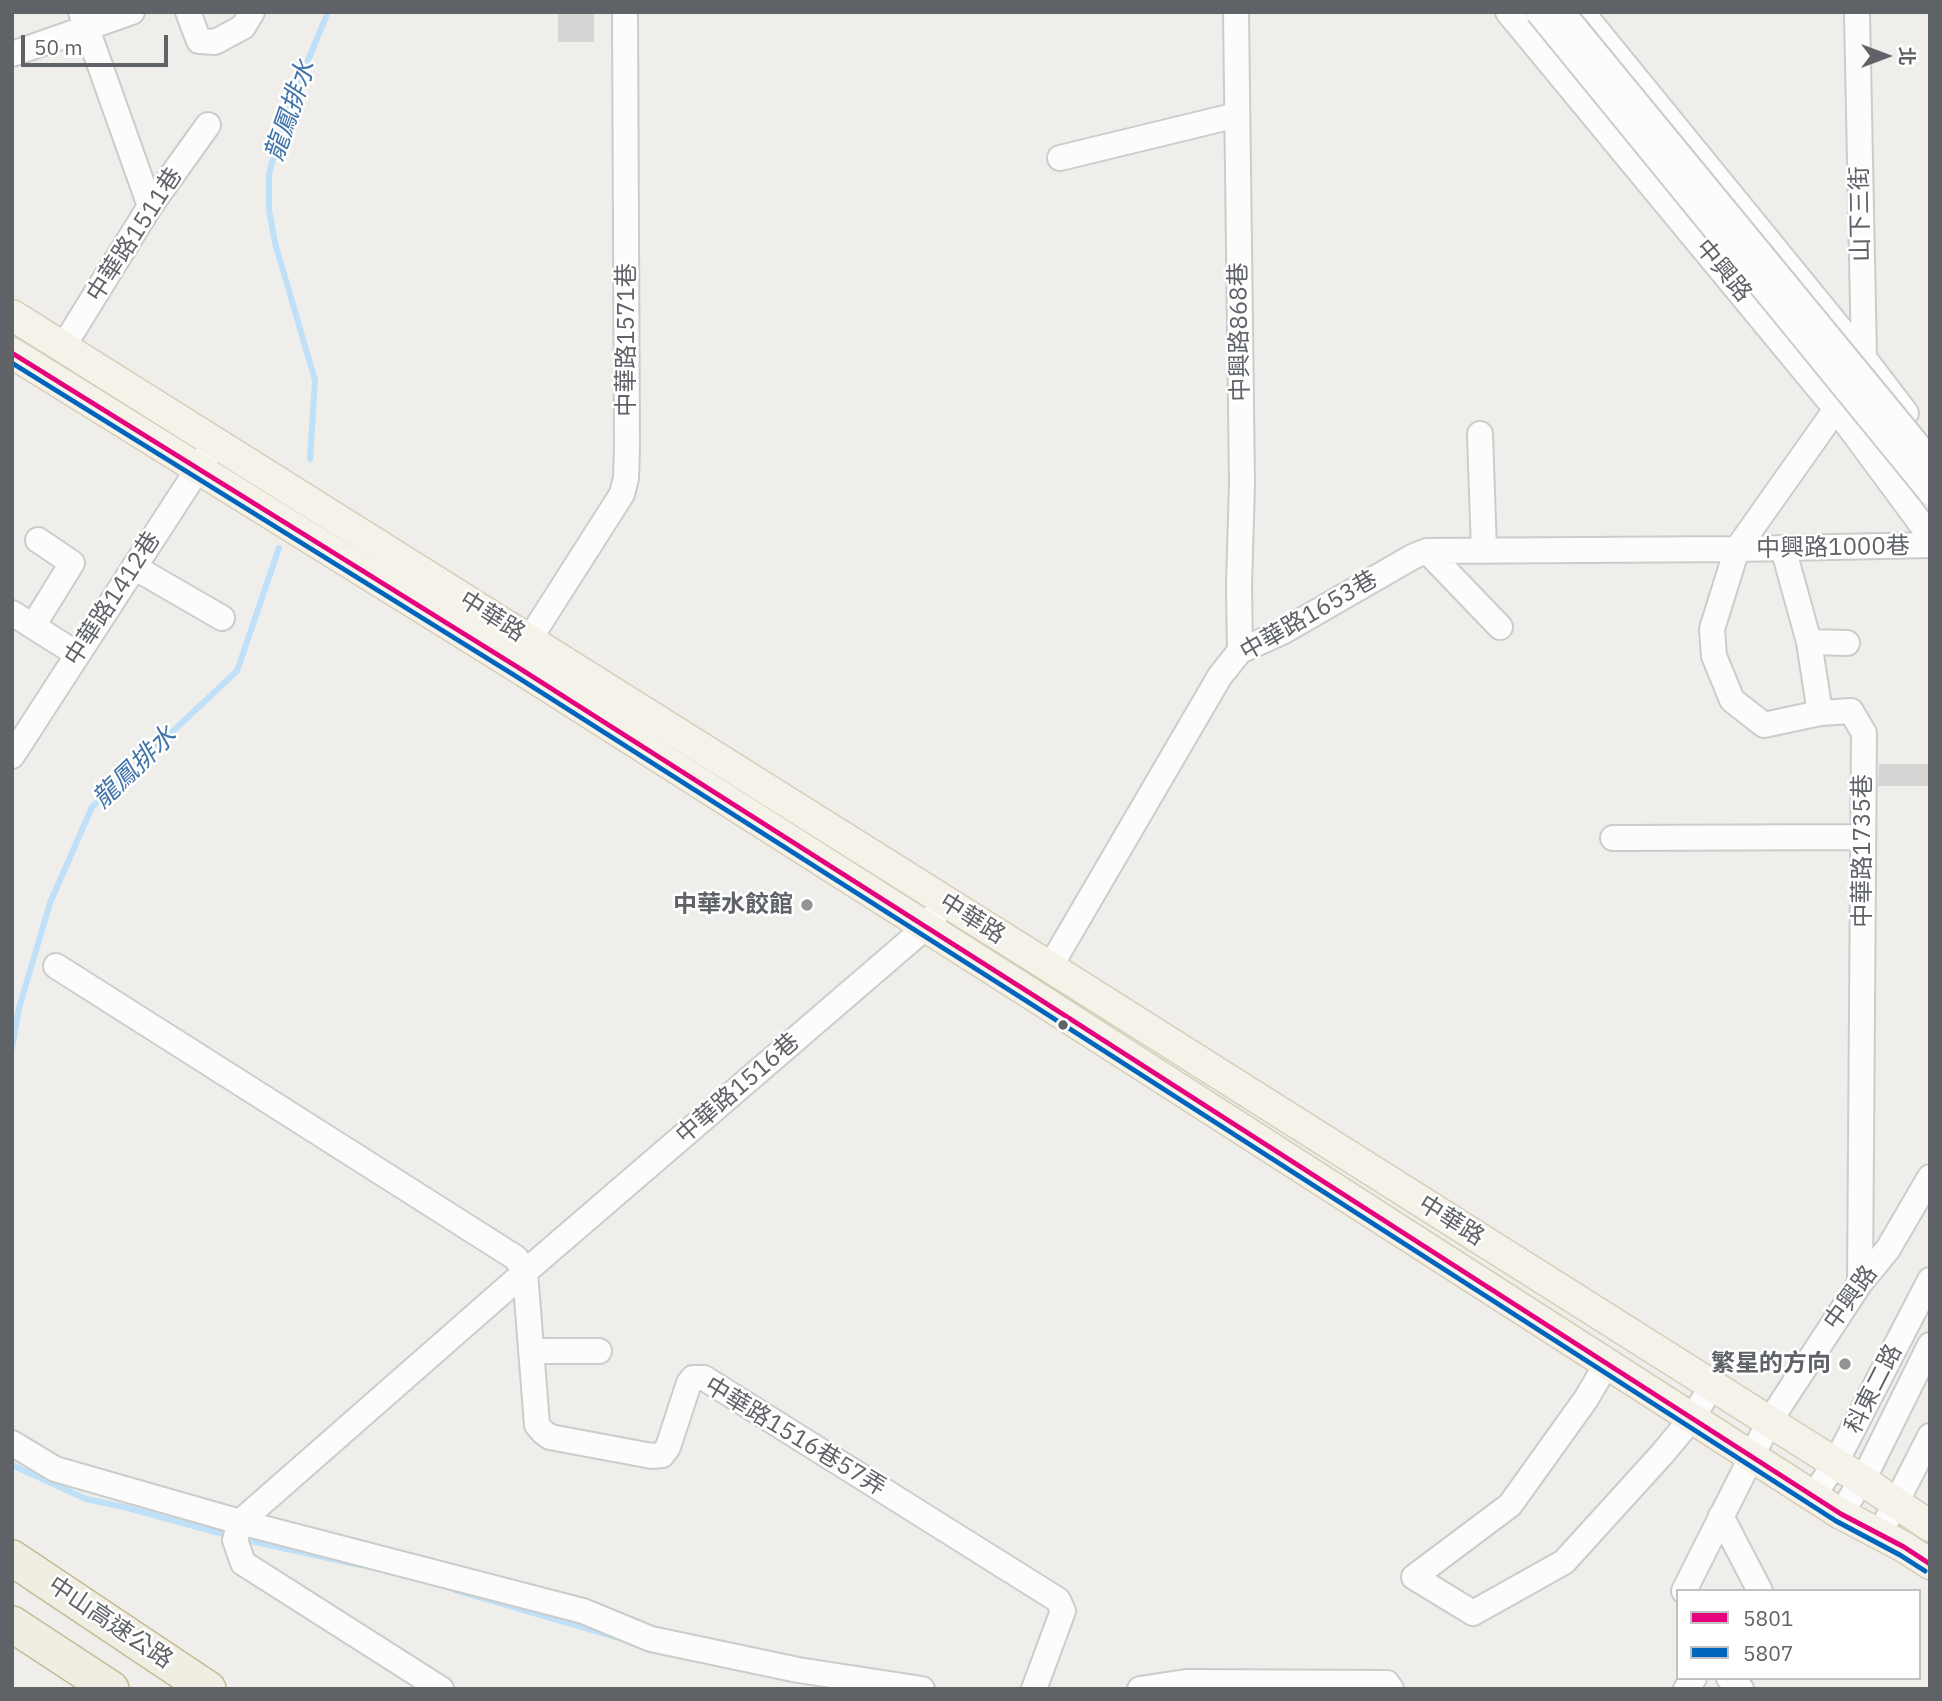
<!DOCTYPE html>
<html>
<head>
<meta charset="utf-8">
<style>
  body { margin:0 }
  #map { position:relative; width:1942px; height:1701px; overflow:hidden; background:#efeeea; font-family:"IBM Plex Sans","Noto Sans TC",sans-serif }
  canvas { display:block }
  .frame { position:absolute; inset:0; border:14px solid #5f6368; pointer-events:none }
  .legend { position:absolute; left:1676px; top:1589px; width:245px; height:91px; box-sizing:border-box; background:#fff; border:2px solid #bfc1c3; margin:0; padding:9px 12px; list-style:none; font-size:21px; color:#5f6368 }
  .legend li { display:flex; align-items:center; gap:14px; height:35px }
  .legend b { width:35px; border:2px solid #bfc1c3 }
  .north { position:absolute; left:1851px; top:21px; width:70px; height:70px; -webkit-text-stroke:5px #fff; paint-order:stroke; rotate:90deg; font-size:19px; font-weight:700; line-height:28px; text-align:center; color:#5f6368 }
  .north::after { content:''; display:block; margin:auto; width:24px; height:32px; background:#5f6368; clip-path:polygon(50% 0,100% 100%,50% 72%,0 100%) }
  .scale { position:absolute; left:21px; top:35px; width:147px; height:32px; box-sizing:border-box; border:4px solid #5f6368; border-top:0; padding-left:9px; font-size:21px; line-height:24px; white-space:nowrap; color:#5f6368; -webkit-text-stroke:5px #fff; paint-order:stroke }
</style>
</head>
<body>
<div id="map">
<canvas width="1942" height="1701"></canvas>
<div class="frame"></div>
<ul class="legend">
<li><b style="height:9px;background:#e5007d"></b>5801</li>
<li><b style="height:9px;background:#0065bd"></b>5807</li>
</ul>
<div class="north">北</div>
<div class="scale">50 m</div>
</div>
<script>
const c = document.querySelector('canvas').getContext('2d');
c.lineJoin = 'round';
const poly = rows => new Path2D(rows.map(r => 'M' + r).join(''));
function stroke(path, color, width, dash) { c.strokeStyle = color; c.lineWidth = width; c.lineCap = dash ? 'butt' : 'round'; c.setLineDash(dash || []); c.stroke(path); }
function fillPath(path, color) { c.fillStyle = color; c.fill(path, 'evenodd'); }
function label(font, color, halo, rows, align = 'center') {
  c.font = font + ' "IBM Plex Sans","Noto Sans TC",sans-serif'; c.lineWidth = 5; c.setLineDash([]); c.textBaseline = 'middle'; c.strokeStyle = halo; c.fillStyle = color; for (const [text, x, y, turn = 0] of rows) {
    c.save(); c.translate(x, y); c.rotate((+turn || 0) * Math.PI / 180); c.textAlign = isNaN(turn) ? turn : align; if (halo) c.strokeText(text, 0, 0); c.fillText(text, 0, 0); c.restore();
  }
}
const stream = poly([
  [310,459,315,380,275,243,269,210,269,174,283,121,328,12],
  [12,1048,19,1008,50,903,92,807,237,671,279,548],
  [12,1465,86,1499,124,1507,230,1536],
  [241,1539,360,1565],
  [455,1590,616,1637]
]);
const building = poly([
  [558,12,594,12,594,42,558,42],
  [1879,764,1930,764,1930,786,1878,786]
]);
const minor = poly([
  [81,12,150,206],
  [188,12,199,41,215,42,243,27,252,12],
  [1236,12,1242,484,1239,585,1240,651],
  [1508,12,1836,409,1930,536],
  [1582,12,1864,358,1906,413],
  [1857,12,1864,358,1857,377,1836,409,1737,549,1712,629,1714,656,1732,700,1764,725,1820,713,1851,711,1864,733,1860,1283],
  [12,54,132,12],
  [1060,158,1237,115],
  [63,347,150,206,208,125],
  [1480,434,1484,551],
  [1783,548,1809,642,1820,713],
  [1427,551,1500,627],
  [134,567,222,618],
  [12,613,77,654],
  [33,626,72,563,38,540],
  [529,640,622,494,626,478,627,448,625,12],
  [1809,642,1847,643],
  [12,756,207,455],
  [1613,838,1863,837],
  [56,966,516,1258,525,1272],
  [1050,967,1220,676,1240,651,1282,632,1414,556,1427,551,1737,549,1930,545],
  [525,1272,537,1425,543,1432,550,1437,652,1456,662,1455,668,1447,689,1383,693,1378,704,1378,1058,1600,1063,1611,1034,1689],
  [531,1351,599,1351],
  [1607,1363,1586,1399,1510,1505,1414,1577,1473,1613,1564,1562,1663,1453,1692,1418,1712,1386],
  [12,1443,55,1469,240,1522,583,1611,651,1639,798,1670,922,1689],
  [1813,1496,1835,1464,1930,1280],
  [1841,1514,1870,1466,1930,1345],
  [1721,1516,1760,1591],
  [1879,1534,1896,1503,1930,1436],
  [1684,1591,1769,1422,1860,1283,1888,1249,1930,1177],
  [1729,1678,1741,1689],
  [441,1689,243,1563,235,1540,240,1522,525,1272,926,927,936,914],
  [1140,1689,1186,1682,1387,1683,1391,1689],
  [1686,1689,1694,1678]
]);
const major = poly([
  [12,315,1050,967,1862,1480,1930,1526],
  [12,353,519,668,1033,995,1841,1514,1904,1547,1930,1564]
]);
const highway = poly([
  [12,1558,208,1689],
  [12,1624,111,1689]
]);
const minorBridge = poly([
  [1538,12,1930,492],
  [1562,12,1930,460]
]);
const bus1 = poly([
  [12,353,519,668,1033,995,1841,1514,1904,1547,1930,1564]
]);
const bus2 = poly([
  [12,363,514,675,1028,1002,1836,1521,1900,1555,1925,1571]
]);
const markers = [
  [807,905,7,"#919496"],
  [1063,1025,6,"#5f6368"],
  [1845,1364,7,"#919496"]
];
const streetNames = [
  ["山下三街",1861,214,-91],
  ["中華路1511巷",135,235,-57],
  ["中興路",1723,271,50],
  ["中興路868巷",1240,332,-91],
  ["中華路1571巷",627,340,-90],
  ["中興路1000巷",1833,548,-1],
  ["中華路1412巷",113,599,-57],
  ["中華路1653巷",1309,616,-30],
  ["中華路",492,617,32],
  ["中華路1735巷",1863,851,-90],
  ["中華路",972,919,32],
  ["中華路1516巷",738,1089,-41],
  ["中華路",1451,1221,32],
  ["中興路",1851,1298,-54],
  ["科東二路",1874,1389,-63],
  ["中華路1516巷57弄",795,1437,31],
  ["中山高速公路",110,1623,34]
];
const poiNames = [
  ["中華水餃館",793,905],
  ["繁星的方向",1831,1364]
];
const waterNames = [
  ["龍鳳排水",291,111,-71],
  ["龍鳳排水",135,768,-44]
];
stroke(stream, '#bfe0f9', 6);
fillPath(building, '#d6d5d3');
stroke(minor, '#cbcccc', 28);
stroke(major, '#d7ceb8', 33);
stroke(highway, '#c8b996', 38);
stroke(minor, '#fdfcfc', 24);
stroke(major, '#f4f2e9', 30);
stroke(highway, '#f0ede3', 35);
stroke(minorBridge, '#cbcccc', 28, []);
stroke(minorBridge, '#fdfcfc', 24);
stroke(bus1, '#e5007d', 5);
stroke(bus2, '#0065bd', 5);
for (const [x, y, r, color] of markers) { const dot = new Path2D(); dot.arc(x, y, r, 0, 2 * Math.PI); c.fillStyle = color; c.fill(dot); stroke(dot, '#fff', 2.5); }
label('24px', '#5f6368', '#fff', streetNames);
label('bold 24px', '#5f6368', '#fff', poiNames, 'right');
label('italic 26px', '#4174aa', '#fff', waterNames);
</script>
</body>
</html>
